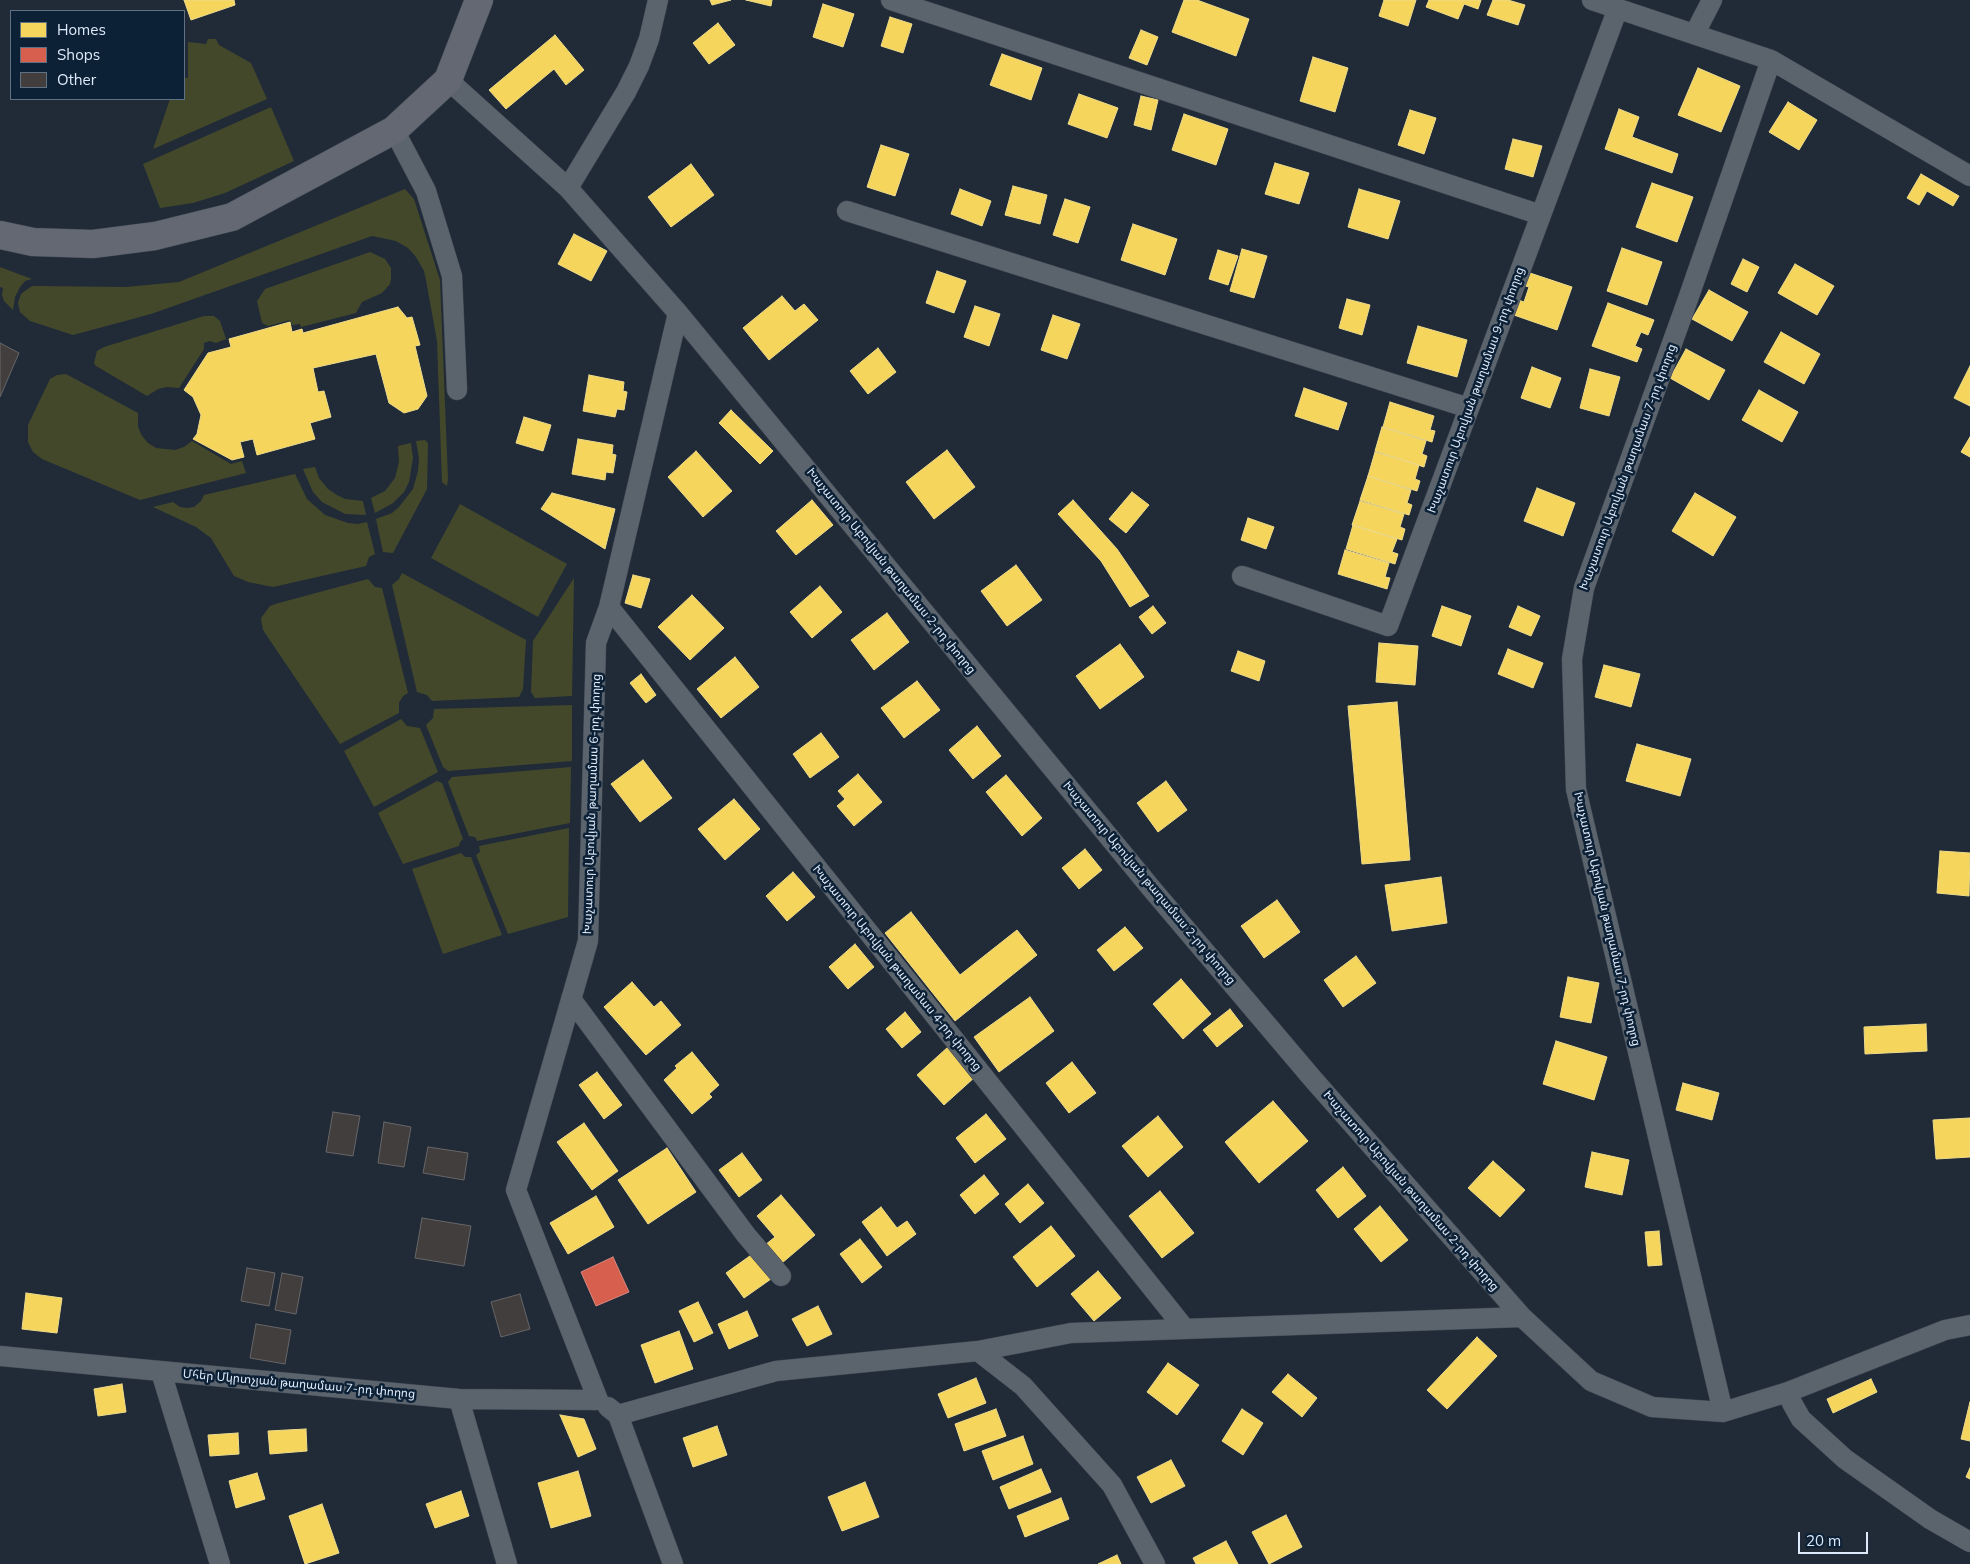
<!DOCTYPE html>
<html>
<head>
<meta charset="utf-8">
<style>
  body { margin:0 }
  #map { position:relative; width:1970px; height:1564px; overflow:hidden; background:#202b37; font-family:Mulish,sans-serif }
  canvas { display:block }
  .legend { position:absolute; left:10px; top:10px; width:175px; height:90px; box-sizing:border-box; background:#0c2036; border:1px solid #607184; margin:0; padding:6px 9px; list-style:none; font-size:15px; color:#ddeaf9 }
  .legend li { display:flex; align-items:center; gap:10px; height:25px }
  .legend b { width:25px; border:1px solid #607184 }
  .scale { position:absolute; left:1798px; top:1532px; width:70px; height:22px; box-sizing:border-box; border:2px solid #ddeaf9; border-top:0; padding-left:6px; font-size:15px; line-height:18px; white-space:nowrap; color:#ddeaf9; -webkit-text-stroke:4px #0c2036; paint-order:stroke }
</style>
</head>
<body>
<div id="map">
<canvas width="1970" height="1564"></canvas>
<ul class="legend">
<li><b style="height:14px;background:#f6d55c"></b>Homes</li>
<li><b style="height:14px;background:#d6604d"></b>Shops</li>
<li><b style="height:14px;background:#423e3e"></b>Other</li>
</ul>
<div class="scale">20 m</div>
</div>
<script>
const c = document.querySelector('canvas').getContext('2d');
c.lineJoin = 'round';
function fillPath(path, color) { c.fillStyle = color; c.fill(path, 'evenodd'); }
const poly = rows => new Path2D(rows.map(r => 'M' + r).join(''));
function stroke(path, color, width, dash) { c.strokeStyle = color; c.lineWidth = width; c.lineCap = dash ? 'butt' : 'round'; c.setLineDash(dash || []); c.stroke(path); }
function label(font, color, halo, rows, align = 'center') {
  c.font = font + ' Mulish,"Noto Sans Armenian",sans-serif'; c.lineWidth = 5; c.setLineDash([]); c.textBaseline = 'middle'; c.strokeStyle = halo; c.fillStyle = color; for (const [text, x, y, turn = 0] of rows) {
    c.save(); c.translate(x, y); c.rotate((+turn || 0) * Math.PI / 180); c.textAlign = isNaN(turn) ? turn : align; if (halo) c.strokeText(text, 0, 0); c.fillText(text, 0, 0); c.restore();
  }
}
const green = poly([
  [208,39,216,39,219,45,251,63,267,99,153,149,170,99,184,99,184,78,188,78,188,42,206,44],
  [271,107,294,161,225,193,193,203,160,208,143,164],
  [405,189,414,199,440,280,448,479,447,486,442,482,437,341,426,280,424,271,416,257,408,248,396,241,372,236,151,314,73,335,30,321,20,312,18,303,21,294,32,286,126,287,179,282],
  [370,252,385,259,391,268,391,279,390,284,382,293,362,302,356,313,301,327,300,324,292,325,290,320,268,326,262,323,257,301,265,289],
  [0,267,32,279,25,281,20,287,15,297,13,310,4,301,2,295,3,288,0,287],
  [204,316,214,316,220,321,226,339,216,343,210,341,204,343,204,349,179,388,167,387,158,389,147,396,96,366,94,363,97,351,104,347],
  [66,374,138,413,138,427,142,436,148,443,156,448,175,450,184,447,192,441,231,464,242,461,246,473,140,500,42,459,33,452,28,442,28,425,50,379,57,375],
  [416,441,425,440,428,443,427,489,393,553,383,552,376,519,392,513,399,507,413,489,418,471,419,458],
  [411,443,413,458,409,482,404,492,393,503,375,513,371,498,385,491,395,478,399,462,398,446],
  [315,467,319,478,328,489,337,495,345,499,363,501,366,515,345,514,322,502,313,492,303,469],
  [295,474,307,499,325,515,348,523,358,524,367,522,375,554,369,557,366,566,273,587,248,582,234,576,211,538,196,527,153,507,173,502,180,507,187,508,194,507,201,501,204,495],
  [460,504,567,564,538,617,431,558],
  [402,573,526,640,523,689,519,697,432,701,427,695,417,692,392,585,399,579],
  [574,578,572,696,535,698,531,692,533,641],
  [368,579,375,587,382,588,408,693,403,696,399,703,399,713,340,744,263,630,261,618,270,606,275,604],
  [572,705,572,761,448,771,443,767,426,725,433,718,434,709],
  [401,719,407,726,420,728,438,772,374,807,344,751],
  [571,767,570,823,477,841,475,837,469,836,448,782,452,777],
  [437,781,442,783,463,839,460,842,459,846,403,864,378,813],
  [569,828,568,917,508,934,476,855,480,852,479,846],
  [461,853,465,857,471,857,502,935,443,954,412,869]
]);
const homes = poly([
  [184,0,234,0,235,5,191,20,184,0],
  [710,0,731,0,712,5,710,0],
  [746,0,772,0,771,6,746,0],
  [1184,0,1197,0,1249,19,1236,56,1172,32,1184,0],
  [1384,0,1416,0,1408,26,1379,16,1384,0],
  [1429,0,1481,0,1478,9,1464,4,1458,19,1426,7,1429,0],
  [1493,0,1508,0,1525,5,1518,25,1487,15,1493,0],
  [823,4,854,14,843,47,813,37,823,4],
  [890,17,912,24,903,53,881,46,890,17],
  [718,23,735,45,709,64,693,43,718,23],
  [1141,30,1158,37,1147,65,1129,58,1141,30],
  [555,35,584,70,566,85,554,69,506,109,489,90,555,35],
  [1002,54,1042,68,1031,100,990,85,1002,54],
  [1313,57,1348,68,1335,112,1300,101,1313,57],
  [1698,68,1740,86,1721,132,1678,115,1698,68],
  [1079,94,1118,108,1107,138,1068,124,1079,94],
  [1141,96,1158,100,1151,130,1134,125,1141,96],
  [1788,102,1817,120,1799,150,1769,132,1788,102],
  [1619,109,1639,117,1632,137,1678,154,1672,173,1605,149,1619,109],
  [1410,110,1436,118,1424,154,1398,145,1410,110],
  [1184,114,1228,129,1216,165,1172,150,1184,114],
  [1513,139,1542,146,1533,177,1505,169,1513,139],
  [881,145,909,154,895,196,867,187,881,145],
  [1275,163,1309,173,1299,204,1265,194,1275,163],
  [691,164,714,195,671,227,648,197,691,164],
  [1921,174,1959,196,1953,206,1927,191,1919,205,1907,198,1921,174],
  [1652,183,1693,197,1677,242,1636,227,1652,183],
  [1013,186,1047,195,1040,224,1005,215,1013,186],
  [960,189,991,201,982,226,951,214,960,189],
  [1359,189,1400,201,1388,239,1348,227,1359,189],
  [1065,199,1090,207,1078,243,1053,235,1065,199],
  [1133,224,1177,239,1165,275,1121,260,1133,224],
  [574,234,607,251,591,281,558,264,574,234],
  [1622,248,1662,262,1647,305,1607,291,1622,248],
  [1242,249,1267,256,1254,298,1230,291,1242,249],
  [1218,250,1238,256,1228,285,1209,279,1218,250],
  [1743,259,1759,267,1747,292,1731,284,1743,259],
  [1795,264,1834,286,1817,315,1778,293,1795,264],
  [937,271,966,281,954,313,926,303,937,271],
  [1527,272,1572,287,1557,330,1511,314,1516,299,1524,302,1529,287,1522,285,1527,272],
  [1709,290,1748,312,1732,341,1692,319,1709,290],
  [782,296,795,311,804,304,818,320,769,360,743,328,782,296],
  [1347,299,1370,305,1362,335,1339,328,1347,299],
  [1608,303,1654,320,1648,335,1641,332,1635,346,1642,349,1637,362,1592,346,1608,303],
  [975,306,1000,314,989,346,964,337,975,306],
  [398,307,407,318,412,317,420,345,415,346,427,396,418,409,404,413,389,403,376,354,313,368,318,392,324,391,331,417,310,423,315,439,257,455,253,439,240,442,244,457,232,460,193,439,197,434,201,415,193,397,184,390,208,353,231,347,229,339,290,322,292,332,302,329,303,333,398,307],
  [1053,315,1080,324,1067,359,1041,350,1053,315],
  [1418,326,1467,340,1457,377,1407,363,1418,326],
  [1781,332,1820,354,1804,384,1764,362,1781,332],
  [878,348,896,372,868,394,850,371,878,348],
  [1686,349,1725,370,1709,400,1670,378,1686,349],
  [1970,366,1970,406,1954,398,1970,366],
  [1532,367,1561,378,1550,408,1521,398,1532,367],
  [1590,369,1620,377,1609,416,1580,408,1590,369],
  [589,375,624,382,623,391,627,392,624,410,617,409,615,417,583,411,589,375],
  [1304,388,1347,403,1338,430,1295,416,1304,388],
  [1759,390,1798,412,1782,442,1742,420,1759,390],
  [1390,402,1434,416,1430,430,1435,431,1432,442,1383,427,1390,402],
  [731,410,773,451,760,464,719,423,731,410],
  [524,417,551,425,543,451,516,443,524,417],
  [1382,427,1426,441,1422,454,1427,456,1424,467,1375,451,1382,427],
  [1970,437,1970,457,1961,452,1970,437],
  [578,439,613,445,612,454,616,455,613,473,606,472,605,480,572,474,578,439],
  [947,450,975,487,934,519,906,482,947,450],
  [696,451,732,491,703,517,668,477,696,451],
  [1375,452,1419,465,1415,479,1420,481,1417,491,1368,476,1375,452],
  [1368,476,1411,490,1407,503,1412,505,1409,515,1360,500,1368,476],
  [1537,488,1575,503,1563,536,1524,521,1537,488],
  [1132,492,1149,505,1126,533,1109,519,1132,492],
  [552,493,615,509,605,549,541,509,552,493],
  [1695,493,1736,517,1713,556,1672,531,1695,493],
  [812,500,833,525,796,555,776,531,812,500],
  [1073,500,1117,549,1149,596,1130,607,1101,561,1058,514,1073,500],
  [1360,501,1404,514,1400,527,1405,529,1402,540,1352,525,1360,501],
  [1248,518,1274,527,1266,549,1241,540,1248,518],
  [1353,525,1397,539,1392,552,1398,554,1395,564,1346,549,1353,525],
  [1345,550,1389,563,1385,577,1390,578,1387,589,1338,574,1345,550],
  [1016,565,1042,600,1007,626,981,591,1016,565],
  [633,575,650,579,641,608,625,603,633,575],
  [820,586,842,612,812,638,790,612,820,586],
  [692,595,724,628,690,660,658,627,692,595],
  [1153,606,1166,623,1152,634,1139,617,1153,606],
  [1442,606,1471,616,1461,646,1432,636,1442,606],
  [1518,606,1540,616,1531,636,1509,627,1518,606],
  [887,613,909,642,874,670,851,640,887,613],
  [1379,643,1418,646,1415,685,1376,682,1379,643],
  [1120,644,1144,677,1100,709,1076,676,1120,644],
  [1508,649,1543,663,1533,688,1498,674,1508,649],
  [1238,651,1265,661,1259,681,1231,671,1238,651],
  [735,657,759,687,721,718,697,689,735,657],
  [1604,665,1640,674,1631,707,1595,697,1604,665],
  [641,674,656,695,646,703,630,683,641,674],
  [917,681,940,710,904,738,881,708,917,681],
  [1397,702,1410,860,1362,864,1348,706,1397,702],
  [977,726,1001,756,973,779,949,750,977,726],
  [821,733,839,757,810,778,793,754,821,733],
  [1637,744,1691,759,1680,796,1626,781,1637,744],
  [643,760,672,798,640,822,611,784,643,760],
  [858,774,882,802,854,826,837,806,845,799,838,791,858,774],
  [1006,775,1042,818,1022,836,986,792,1006,775],
  [1166,781,1187,810,1158,832,1137,803,1166,781],
  [734,799,760,829,725,860,698,829,734,799],
  [1085,849,1102,870,1079,889,1062,868,1085,849],
  [1940,851,1970,853,1969,896,1937,893,1940,851],
  [793,872,815,897,787,921,766,896,793,872],
  [1441,877,1447,923,1392,931,1385,885,1441,877],
  [1277,900,1300,932,1264,958,1241,926,1277,900],
  [911,912,960,975,1017,930,1037,955,955,1021,885,933,911,912],
  [1125,927,1143,948,1114,971,1097,950,1125,927],
  [855,944,874,967,848,989,829,967,855,944],
  [1356,956,1376,983,1343,1007,1324,980,1356,956],
  [1568,977,1599,983,1591,1023,1560,1017,1568,977],
  [1181,979,1211,1014,1183,1039,1153,1004,1181,979],
  [632,982,654,1007,661,1001,681,1025,646,1055,604,1007,632,982],
  [1030,997,1054,1031,999,1072,974,1037,1030,997],
  [1230,1009,1243,1026,1217,1047,1203,1030,1230,1009],
  [905,1012,921,1032,902,1048,886,1029,905,1012],
  [1926,1024,1927,1051,1865,1054,1864,1027,1926,1024],
  [1556,1041,1607,1057,1594,1100,1543,1084,1556,1041],
  [948,1047,975,1077,944,1105,917,1075,948,1047],
  [692,1052,719,1085,709,1094,712,1097,692,1114,664,1080,677,1068,675,1066,692,1052],
  [1072,1062,1096,1093,1069,1113,1046,1083,1072,1062],
  [597,1072,622,1105,604,1119,579,1085,597,1072],
  [1683,1083,1719,1093,1712,1120,1676,1110,1683,1083],
  [1273,1101,1308,1141,1259,1183,1225,1142,1273,1101],
  [986,1114,1006,1139,975,1163,956,1138,986,1114],
  [1158,1116,1183,1147,1148,1177,1122,1146,1158,1116],
  [1970,1118,1970,1157,1936,1159,1933,1120,1970,1118],
  [584,1123,618,1171,592,1190,557,1142,584,1123],
  [667,1148,696,1192,648,1224,618,1180,667,1148],
  [1592,1152,1629,1160,1622,1195,1585,1187,1592,1152],
  [742,1153,762,1180,739,1197,719,1170,742,1153],
  [1493,1161,1525,1190,1500,1217,1468,1188,1493,1161],
  [1343,1167,1366,1196,1338,1218,1316,1190,1343,1167],
  [984,1175,999,1194,975,1214,960,1195,984,1175],
  [1028,1184,1044,1203,1020,1223,1005,1204,1028,1184],
  [1160,1191,1194,1233,1162,1258,1129,1216,1160,1191],
  [781,1195,815,1235,782,1263,765,1245,775,1237,757,1216,781,1195],
  [596,1196,614,1227,568,1254,550,1223,596,1196],
  [1380,1206,1408,1240,1381,1262,1354,1229,1380,1206],
  [881,1207,897,1228,907,1221,916,1234,887,1256,862,1222,881,1207],
  [1051,1226,1075,1256,1037,1287,1013,1257,1051,1226],
  [1659,1231,1662,1265,1648,1266,1645,1232,1659,1231],
  [860,1239,882,1267,862,1283,840,1254,860,1239],
  [754,1253,771,1279,744,1298,726,1273,754,1253],
  [1098,1271,1121,1298,1094,1321,1071,1294,1098,1271],
  [26,1293,62,1298,57,1333,22,1329,26,1293],
  [698,1302,713,1333,694,1342,679,1311,698,1302],
  [818,1306,832,1334,807,1346,792,1319,818,1306],
  [747,1311,758,1336,729,1349,718,1324,747,1311],
  [679,1331,693,1369,655,1383,641,1345,679,1331],
  [1477,1337,1497,1356,1447,1409,1427,1390,1477,1337],
  [1168,1363,1199,1385,1177,1415,1147,1392,1168,1363],
  [1288,1374,1317,1398,1302,1417,1272,1392,1288,1374],
  [976,1378,986,1403,948,1418,938,1394,976,1378],
  [1871,1379,1877,1392,1833,1413,1827,1399,1871,1379],
  [122,1384,126,1412,98,1416,94,1389,122,1384],
  [1970,1402,1970,1441,1961,1439,1970,1402],
  [996,1409,1006,1436,964,1451,955,1424,996,1409],
  [1242,1409,1263,1423,1243,1455,1222,1441,1242,1409],
  [560,1415,584,1419,596,1449,578,1457,560,1415],
  [717,1426,727,1455,693,1467,683,1438,717,1426],
  [306,1429,307,1451,270,1454,268,1431,306,1429],
  [238,1433,239,1454,210,1456,208,1435,238,1433],
  [1023,1436,1033,1464,993,1480,982,1451,1023,1436],
  [1171,1460,1185,1486,1151,1503,1137,1477,1171,1460],
  [1970,1468,1970,1479,1966,1477,1970,1468],
  [1041,1469,1051,1492,1009,1509,1000,1487,1041,1469],
  [578,1471,591,1516,551,1528,538,1483,578,1471],
  [257,1473,265,1499,236,1508,229,1481,257,1473],
  [865,1482,879,1517,842,1531,828,1497,865,1482],
  [461,1491,469,1516,435,1528,426,1504,461,1491],
  [1061,1498,1069,1519,1025,1537,1017,1516,1061,1498],
  [322,1504,339,1553,305,1564,289,1516,322,1504],
  [1286,1515,1302,1547,1269,1564,1252,1532,1286,1515],
  [1226,1541,1238,1564,1196,1564,1193,1558,1226,1541],
  [1117,1555,1121,1564,1098,1564,1117,1555]
]);
const shops = poly([
  [613,1257,629,1292,596,1306,581,1272,613,1257]
]);
const building = poly([
  [0,343,19,353,0,397,0,343],
  [333,1112,360,1116,353,1156,326,1152,333,1112],
  [384,1122,411,1127,404,1167,378,1163,384,1122],
  [428,1147,468,1153,464,1180,423,1173,428,1147],
  [422,1218,471,1226,464,1266,415,1258,422,1218],
  [247,1268,275,1273,269,1306,241,1301,247,1268],
  [282,1273,303,1277,296,1314,275,1310,282,1273],
  [520,1294,530,1329,501,1337,491,1302,520,1294],
  [256,1324,291,1330,285,1364,250,1358,256,1324]
]);
const minor = poly([
  [891,0,1541,215],
  [1592,0,1771,60,1970,176],
  [1695,33,1712,0],
  [448,80,568,188,678,313,1151,888,1312,1078,1522,1317,1591,1381,1652,1407,1723,1412,1788,1392,1945,1330,1970,1325],
  [394,130,426,191,452,276,457,390],
  [568,188,626,92,639,66,649,39,658,0],
  [847,211,1469,408],
  [1242,576,1388,626,1618,8],
  [609,607,1185,1329],
  [571,999,746,1235,781,1276],
  [978,1351,1071,1333,1522,1317],
  [0,1356,459,1399,598,1400],
  [161,1372,220,1564],
  [1788,1392,1792,1403,1801,1419,1845,1459,1930,1519,1970,1542],
  [459,1399,507,1564],
  [598,1400,516,1190,588,941,596,643,609,607,678,313],
  [608,1407,618,1415,673,1564],
  [1723,1412,1576,789,1572,659,1584,588,1688,299,1771,60],
  [618,1415,776,1371,978,1351,1023,1386,1112,1485,1155,1564]
]);
const secondary = poly([
  [0,235,33,242,93,244,155,236,232,217,394,130,448,80,479,0]
]);
const streetNames = [
  ["Խաչատուր Աբովյան թաղամաս 9-րդ փողոց",1476,390,-70],
  ["Խաչատուր Աբովյան թաղամաս 7-րդ փողոց",1628,467,-70],
  ["Խաչատուր Աբովյան թաղամաս 2-րդ փողոց",891,571,51],
  ["Խաչատուր Աբովյան թաղամաս 6-րդ փողոց",592,804,-88],
  ["Խաչատուր Աբովյան թաղամաս 2-րդ փողոց",1149,883,50],
  ["Խաչատուր Աբովյան թաղամաս 7-րդ փողոց",1607,919,77],
  ["Խաչատուր Աբովյան թաղամաս 4-րդ փողոց",897,968,51],
  ["Խաչատուր Աբովյան թաղամաս 2-րդ փողոց",1411,1191,49],
  ["Մհեր Մկրտչյան թաղամաս 7-րդ փողոց",299,1384,5]
];
fillPath(green, '#44482b');
fillPath(homes, '#f6d55c');
stroke(homes, '#eedb8b', 1);
fillPath(shops, '#d6604d');
stroke(shops, '#d88981', 1);
fillPath(building, '#423e3e');
stroke(building, '#686667', 1);
stroke(minor, '#3e4752', 21);
stroke(secondary, '#3e4752', 29);
stroke(minor, '#5b636d', 20);
stroke(secondary, '#646872', 28);
label('12px', '#ddeaf9', '#0c2036', streetNames);
</script>
</body>
</html>
